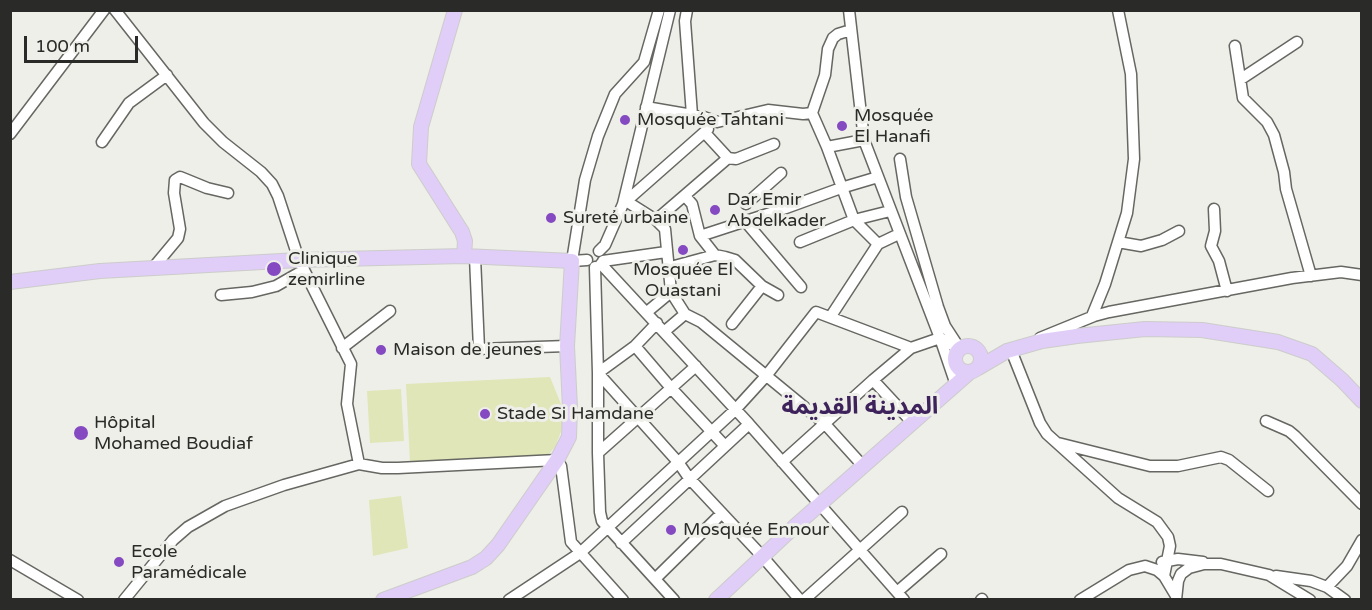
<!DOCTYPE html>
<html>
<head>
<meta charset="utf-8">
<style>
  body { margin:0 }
  #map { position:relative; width:1372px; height:610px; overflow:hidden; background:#eeefe9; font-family:"Varela Round",sans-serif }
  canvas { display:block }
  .frame { position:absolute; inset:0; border:12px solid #2a2a28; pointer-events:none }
  .scale { position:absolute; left:24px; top:36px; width:114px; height:27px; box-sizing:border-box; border:3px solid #2a2a28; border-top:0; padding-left:8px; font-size:18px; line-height:21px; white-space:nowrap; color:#2a2a28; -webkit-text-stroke:4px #eeefe9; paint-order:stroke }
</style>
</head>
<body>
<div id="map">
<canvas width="1372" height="610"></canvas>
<div class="frame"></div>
<div class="scale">100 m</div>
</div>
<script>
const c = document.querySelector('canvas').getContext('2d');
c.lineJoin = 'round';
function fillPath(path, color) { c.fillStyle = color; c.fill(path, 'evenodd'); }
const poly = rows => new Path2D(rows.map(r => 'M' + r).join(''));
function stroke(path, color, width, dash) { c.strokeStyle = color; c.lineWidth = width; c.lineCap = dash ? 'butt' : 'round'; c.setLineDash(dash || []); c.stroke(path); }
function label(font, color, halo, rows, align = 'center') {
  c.font = font + ' "Varela Round","Noto Sans Arabic",sans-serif'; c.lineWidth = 6; c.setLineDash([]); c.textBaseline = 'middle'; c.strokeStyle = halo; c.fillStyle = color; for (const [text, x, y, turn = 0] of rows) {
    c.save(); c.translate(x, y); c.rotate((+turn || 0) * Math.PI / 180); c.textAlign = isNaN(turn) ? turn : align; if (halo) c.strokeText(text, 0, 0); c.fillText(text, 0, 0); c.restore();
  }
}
const green = poly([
  [550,377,561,404,564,424,555,447,547,456,410,462,406,384],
  [401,389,404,441,370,443,367,391],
  [401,496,408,548,373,556,369,500]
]);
const minor = poly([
  [115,10,204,123,223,142,261,172,272,184,278,196,299,260,351,364,347,404,359,464],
  [687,10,685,21,692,115],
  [849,10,864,140,940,338,960,349],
  [1235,46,1243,98,1267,122,1274,135,1284,172,1286,189,1311,276],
  [1241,79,1297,42],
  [646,107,704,117,717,122,768,110,803,114,812,113,825,75,828,49,833,38,838,34,851,30],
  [812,113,827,147,854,220,878,244],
  [10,134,104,10],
  [102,142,129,103,167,75],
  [827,147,864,140],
  [728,158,736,159,774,144],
  [900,159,906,197,938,307,945,326,958,346],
  [685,196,692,204,700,236,715,255],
  [626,201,656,220,665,229,671,292,685,314],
  [623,204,708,129],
  [746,204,781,173],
  [1214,209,1215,231,1211,246,1219,261,1227,291],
  [656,220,728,158,705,133],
  [745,221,801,287],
  [700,236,786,208,841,188,878,177],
  [800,242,854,220,890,211],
  [1118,242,1141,246,1162,240,1179,231],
  [599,251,605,245,623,204,670,10],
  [475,257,479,349,567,346],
  [587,260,572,261,585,180,598,136,615,94,644,62,659,10],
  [603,261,666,252],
  [601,264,749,424,904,600],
  [595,267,598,373,598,453,600,512,602,521,674,600],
  [153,268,178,238,180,229,174,193,175,180,180,177,185,179,207,188,228,193],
  [667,268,715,255,725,257,735,260,762,286,778,295],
  [221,295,252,292,276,286,304,270],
  [647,312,671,292],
  [831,316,878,244,899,234],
  [1092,316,1105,284,1127,213,1134,159,1131,74,1118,10],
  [657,323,635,346,598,373,678,462,689,478,762,556,800,600],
  [732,324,762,286],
  [665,331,685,314,701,322,825,424,863,466],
  [1040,338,1094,316,1109,312,1292,278,1341,272,1362,275],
  [635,346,671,388,725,446],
  [1018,347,1011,350,1040,423,1047,434,1118,498,1157,522,1168,537,1170,546,1164,576],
  [342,348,390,311],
  [873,380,912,422],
  [1266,421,1289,431,1295,436,1362,504],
  [1058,443,1150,466,1178,466,1221,457,1229,460,1268,491],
  [598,453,696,366],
  [782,462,873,380,911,348,940,338,956,385],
  [621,543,749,424],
  [10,560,78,600],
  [1162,562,1178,559,1203,562],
  [1276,576,1311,581,1327,587,1345,600],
  [655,579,722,513],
  [1327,587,1347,566,1362,540],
  [897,592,941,554],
  [124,600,173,540,188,527,225,506,284,485,359,464,382,468,398,468,557,460,561,466,571,542,623,600],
  [509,600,580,553,735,410,766,376,816,312,911,348],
  [804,600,902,512],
  [981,600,982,599],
  [1080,600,1129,570,1145,566,1157,570,1164,576,1176,596],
  [1176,600,1178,581,1181,574,1189,568,1204,564,1221,564,1269,575,1310,600]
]);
const major = poly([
  [10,282,100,271,299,260,464,256],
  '955 359a13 13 0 1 1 26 0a13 13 0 1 1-26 0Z',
  [978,368,1007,351,1042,341,1077,336,1145,329,1202,330,1278,342,1312,354,1342,380,1362,401],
  [383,600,472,567,486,558,498,545,557,460,569,437,570,408,567,346,572,261,464,256,465,241,462,232,419,164,421,127,455,10],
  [716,600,794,527,970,372]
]);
const markers = [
  [625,120,6,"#854ac1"],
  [842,126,6,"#854ac1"],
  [715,210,6,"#854ac1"],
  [551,218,6,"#854ac1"],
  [683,250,6,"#854ac1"],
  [274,269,8,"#854ac1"],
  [381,350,6,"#854ac1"],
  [485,414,6,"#854ac1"],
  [81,433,8,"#854ac1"],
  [671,530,6,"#854ac1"],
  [119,562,6,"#854ac1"]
];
const poiNames = [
  ["Mosquée",854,116],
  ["El Hanafi",854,137],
  ["Mosquée Tahtani",637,120],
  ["Dar Emir",727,200],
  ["Abdelkader",727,221],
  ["Sureté urbaine",563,218],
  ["Clinique",288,259],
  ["zemirline",288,280],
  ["Mosquée El",683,270,"center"],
  ["Ouastani",683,291,"center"],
  ["Maison de jeunes",393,350],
  ["Stade Si Hamdane",497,414],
  ["Hôpital",94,423],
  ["Mohamed Boudiaf",94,444],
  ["Mosquée Ennour",683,530],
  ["Ecole",131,552],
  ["Paramédicale",131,573]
];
const districtNames = [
  ["المدينة القديمة",860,408]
];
fillPath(green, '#e0e6b7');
stroke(minor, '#666762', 13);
stroke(major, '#cccccb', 16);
stroke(minor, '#fff', 10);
stroke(major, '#e0cef8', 14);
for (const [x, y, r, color] of markers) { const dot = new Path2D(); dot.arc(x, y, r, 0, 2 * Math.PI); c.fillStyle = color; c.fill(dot); stroke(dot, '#eeefe9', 2); }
label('18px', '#2a2a28', '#eeefe9', poiNames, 'left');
label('bold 24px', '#3e225b', '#eeefe9', districtNames);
</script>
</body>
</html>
